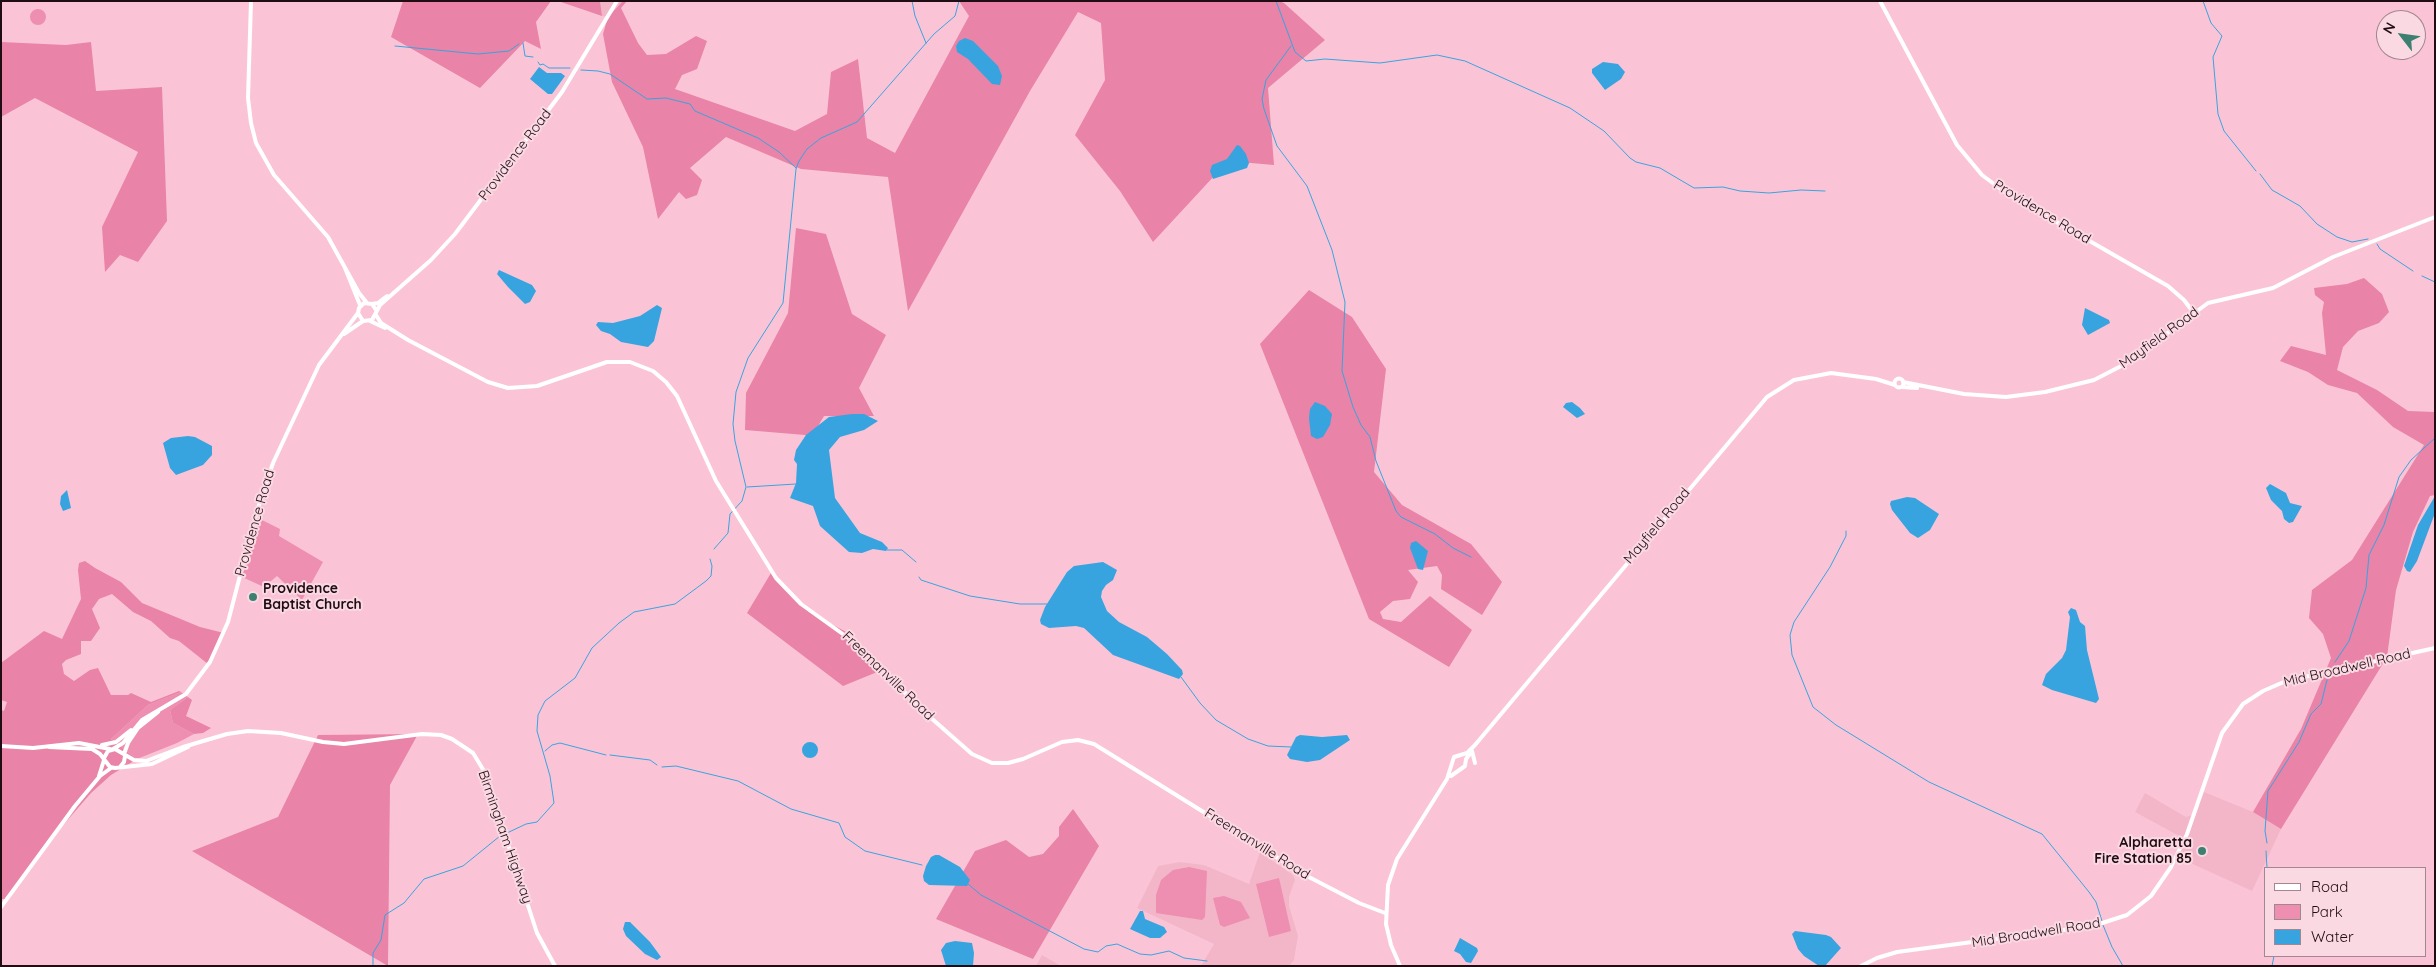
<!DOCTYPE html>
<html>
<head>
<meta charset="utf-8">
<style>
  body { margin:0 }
  #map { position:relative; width:2436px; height:967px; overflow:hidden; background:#fbc4d6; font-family:Quicksand,sans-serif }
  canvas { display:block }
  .frame { position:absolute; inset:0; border:2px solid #200d14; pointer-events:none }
  .legend { position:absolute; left:2264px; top:867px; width:162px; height:90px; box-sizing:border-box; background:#fad9e3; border:1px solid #a38790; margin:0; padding:6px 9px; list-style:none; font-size:15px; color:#200d14 }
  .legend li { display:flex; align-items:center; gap:10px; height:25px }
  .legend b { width:25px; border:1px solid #a38790 }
  .north { position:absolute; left:2376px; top:10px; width:50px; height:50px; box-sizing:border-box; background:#fad9e3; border:1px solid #a38790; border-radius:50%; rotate:300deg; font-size:14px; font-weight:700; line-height:20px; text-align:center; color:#200d14 }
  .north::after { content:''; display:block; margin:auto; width:18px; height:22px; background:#3d8072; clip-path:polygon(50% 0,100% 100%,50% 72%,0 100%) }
</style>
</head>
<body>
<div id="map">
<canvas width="2436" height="967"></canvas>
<div class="frame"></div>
<ul class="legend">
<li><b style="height:6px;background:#fff"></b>Road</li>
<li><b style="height:14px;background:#ee8eb0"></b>Park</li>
<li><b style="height:14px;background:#37a4e0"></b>Water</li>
</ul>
<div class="north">N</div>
</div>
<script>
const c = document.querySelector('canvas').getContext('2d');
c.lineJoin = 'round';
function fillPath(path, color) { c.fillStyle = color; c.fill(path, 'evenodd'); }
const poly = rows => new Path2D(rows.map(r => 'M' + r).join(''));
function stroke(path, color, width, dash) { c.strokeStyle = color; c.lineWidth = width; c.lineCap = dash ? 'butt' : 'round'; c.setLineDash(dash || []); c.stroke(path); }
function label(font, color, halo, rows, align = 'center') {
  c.font = font + ' Quicksand,sans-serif'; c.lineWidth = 4; c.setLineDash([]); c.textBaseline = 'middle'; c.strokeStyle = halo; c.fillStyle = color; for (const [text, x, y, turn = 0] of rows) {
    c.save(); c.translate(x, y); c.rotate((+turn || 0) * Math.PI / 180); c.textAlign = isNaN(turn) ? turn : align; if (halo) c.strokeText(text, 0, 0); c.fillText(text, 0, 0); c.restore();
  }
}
const built = poly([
  [600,1,623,1,608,17,602,16],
  [2204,792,2253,812,2281,829,2252,891,2175,856,2183,838,2135,812,2145,793,2186,817,2192,815],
  [1260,852,1293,875,1295,880,1289,897,1289,906,1298,936,1294,960,1289,966,1201,966,1214,944,1137,908,1158,866,1180,862,1204,865,1249,884],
  [1042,955,1061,966,1036,966]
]);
const green = poly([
  '30 17a8 8 0 1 1 16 0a8 8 0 1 1-16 0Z',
  [258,518,280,529,279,536,323,562,302,600,277,576,264,587,242,577],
  [181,692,188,697,170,710,173,723,194,734,177,743,137,759,111,739,148,705],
  [1189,867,1207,871,1205,917,1202,920,1156,913,1156,895,1161,880,1173,870],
  [1279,878,1291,931,1269,937,1256,884],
  [1224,896,1241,902,1250,918,1224,927,1220,925,1213,898]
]);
const forest = poly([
  [403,1,551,1,536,22,541,49,525,41,480,88,391,37],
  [558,1,600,1,602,16],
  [623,1,627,1,621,8,638,43,647,55,666,54,696,36,707,41,697,69,682,75,675,89,795,131,827,114,831,72,858,59,867,138,895,153,969,16,959,1,1279,1,1284,3,1325,40,1268,88,1274,165,1228,161,1153,242,1120,191,1075,135,1105,80,1101,23,1078,12,1030,91,908,311,888,177,801,169,726,137,690,168,702,180,697,195,686,199,679,192,658,219,643,147,612,82,603,34,608,17],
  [1,42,66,45,91,42,96,91,162,87,167,221,138,262,120,255,105,272,102,227,138,152,35,98,1,117],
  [796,228,826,234,852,314,886,335,859,388,874,416,824,416,811,438,805,435,745,430,746,393,788,313],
  [2364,278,2382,294,2389,312,2379,323,2358,331,2343,347,2337,370,2377,390,2408,411,2435,412,2435,495,2430,496,2413,532,2396,590,2387,657,2281,829,2253,812,2301,729,2331,658,2323,634,2309,618,2312,590,2352,560,2424,445,2393,427,2357,393,2328,385,2308,372,2280,361,2291,346,2326,355,2322,313,2324,302,2315,295,2314,288,2347,284],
  [1309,290,1352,317,1386,369,1374,472,1402,505,1471,544,1502,582,1482,615,1441,589,1442,575,1437,566,1408,570,1418,582,1410,599,1393,601,1380,612,1383,619,1401,622,1430,596,1472,630,1449,667,1369,619,1260,344],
  [85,561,95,568,121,582,142,603,200,627,224,633,208,664,179,641,170,638,151,621,133,612,112,594,99,599,92,609,100,628,91,641,81,641,81,654,66,660,62,664,64,674,74,681,90,670,98,668,111,695,128,695,131,693,151,702,179,691,181,692,148,705,111,739,137,759,111,775,91,793,39,853,7,899,1,899,1,710,4,711,7,702,1,700,1,663,44,631,62,639,81,599,78,570,79,563],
  [771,573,809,612,848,633,882,670,843,686,747,613],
  [188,697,192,700,186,716,211,728,203,733,194,734,173,723,170,710],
  [418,734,390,785,388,966,192,851,278,817,318,735],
  [1073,809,1099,846,1033,959,936,919,975,851,1006,840,1029,857,1043,854,1059,836,1059,827]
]);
const water = poly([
  [965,38,973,41,998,66,1002,76,1000,85,992,84,968,59,957,52,956,46,959,41],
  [1603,62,1618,64,1625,72,1621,79,1605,90,1592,73,1592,69],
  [539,67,547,73,561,73,565,76,552,94,548,94,530,79],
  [1237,145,1240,146,1246,154,1249,163,1247,168,1213,179,1210,171,1212,165,1227,159],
  [499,270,532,285,536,291,530,302,525,304,508,287,497,274],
  [657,305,662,308,654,341,648,347,621,342,610,334,601,331,596,325,598,322,613,323,640,316],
  [2085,308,2109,320,2110,323,2088,335,2082,325],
  [1315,402,1325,406,1332,414,1330,425,1323,437,1317,439,1311,436,1309,418,1310,409],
  [1572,402,1580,408,1585,414,1577,418,1563,407,1566,403],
  [852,414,864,414,878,421,864,430,840,437,829,450,835,498,860,533,882,542,888,548,886,551,873,549,862,553,849,552,820,526,813,506,790,498,796,483,797,464,794,460,796,450,806,435,829,417],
  [188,436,195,437,212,446,212,455,203,465,176,475,170,468,163,443,171,438],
  [2270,484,2286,493,2290,503,2302,506,2293,522,2289,523,2284,519,2282,511,2271,500,2266,488],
  [67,490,71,508,63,511,60,504,61,496],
  [2435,496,2435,513,2417,561,2410,572,2407,571,2404,566,2418,525],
  [1907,497,1915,498,1939,514,1930,530,1918,538,1910,533,1892,510,1890,504,1891,501],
  [1416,541,1428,551,1423,570,1418,569,1410,548,1411,543],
  [1103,562,1117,570,1113,580,1106,585,1102,591,1101,597,1107,611,1119,622,1147,637,1167,654,1182,670,1183,674,1179,679,1113,655,1084,628,1076,626,1049,628,1041,624,1040,620,1045,607,1067,572,1074,566],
  [2071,608,2076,610,2080,622,2085,626,2087,650,2099,699,2096,703,2052,690,2042,685,2046,674,2062,658,2066,650,2070,617,2068,612],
  [1300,735,1322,737,1347,735,1350,740,1320,760,1307,762,1290,759,1287,755,1296,737],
  '802 750a8 8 0 1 1 16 0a8 8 0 1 1-16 0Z',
  [935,855,939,855,960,867,970,880,967,886,929,885,924,881,923,876,926,866,931,857],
  [1140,911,1143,911,1145,919,1164,927,1167,932,1160,938,1150,938,1130,929],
  [625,922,630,922,650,942,661,957,657,960,645,954,626,936,623,929],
  [1795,931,1826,935,1831,937,1841,948,1825,966,1819,966,1804,956,1798,949,1792,934],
  [1460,938,1477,948,1478,951,1471,963,1466,962,1460,954,1454,951],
  [955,941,972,943,974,953,973,966,946,966,941,950,946,943]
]);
const stream = poly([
  [912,1,915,16,926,43],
  [1276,1,1295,52,1306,61,1325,59,1380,63,1437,55,1465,61,1570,108,1604,131,1630,158,1636,162,1660,168,1694,188,1723,187,1740,191,1769,193,1801,190,1825,191],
  [2203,1,2211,23,2222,36,2213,57,2218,114,2224,131,2256,171],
  [523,43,525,56,533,57],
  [395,46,478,54,509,51,519,44],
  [1291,46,1266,80,1262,99,1264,109,1277,146,1307,186,1332,250,1345,302,1342,371,1353,407,1361,425,1370,437,1376,461,1396,511,1401,517,1435,534,1453,548,1471,557],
  [538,62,540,65,543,64,549,68,570,68],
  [581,70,598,71,610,74,647,99,666,98,690,104,695,111,758,138,779,152,796,168],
  [2260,174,2272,190,2300,206,2317,224,2337,237,2352,242,2368,239],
  [2377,244,2380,249,2413,271],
  [2422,276,2435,282],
  [747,487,796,484],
  [1846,531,1846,536,1830,567,1794,622,1790,635,1792,655,1813,707,1836,725,1929,782,2042,834,2089,892,2096,902,2102,921],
  [714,549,728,533,730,514,742,501,746,487,735,441,733,424,736,392,748,358,783,303,796,169,799,161,807,149,821,138,857,122,934,34,955,16,959,1],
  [887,550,902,550,916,562],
  [919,577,921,580,970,596,1020,604,1047,604],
  [2335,662,2349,641,2366,588,2369,555,2384,525,2399,477,2411,460,2435,438],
  [1181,677,1200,703,1216,720,1248,739,1268,746,1291,747],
  [545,751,552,745,560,743,606,755],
  [610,755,650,760,657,765],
  [662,767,676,766,738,781,791,809,839,823,845,837,865,851,922,865],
  [507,833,526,824,537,822,554,803,550,776,537,731,538,715,545,701,575,678,592,648,619,623,634,612,675,604,706,581,711,576,712,566,710,559],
  [2267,843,2265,831,2268,791,2299,742,2311,714,2321,704,2327,680],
  [2266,851,2267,868],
  [968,884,981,895,1084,949,1098,952,1106,946,1117,944,1140,954,1151,955,1169,951,1184,958,1207,961],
  [2103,925,2112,947,2123,966],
  [373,966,373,953,381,940,385,915,404,903,424,879,463,866,500,836],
  [2272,966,2274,956]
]);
const secondary = poly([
  [251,1,248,98,251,123,256,143,274,175,328,237,359,293,367,303],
  [1880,1,1957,145,1982,175,2006,193,2168,286,2184,300,2193,312],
  [345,268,360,305],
  [372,304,378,303,387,296],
  [376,310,372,304,364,303,359,308,358,313,363,321,372,320,380,305,431,260,455,234,562,92,617,1],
  [376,315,381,323,408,340,488,382,508,388,537,386,607,362,630,362,653,371,666,382,677,396,716,481,776,578,801,604,858,645,922,710,972,754,992,763,1008,763,1023,759,1062,742,1078,740,1094,744,1305,875,1359,903,1385,913],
  [370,321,385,328],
  [344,334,363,321],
  '1894.5 383a4.5 4.5 0 1 1 9 0a4.5 4.5 0 1 1-9 0Z',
  [1903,382,1964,394,2006,397,2045,392,2094,380,2127,363,2208,303,2273,288,2333,257,2435,217],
  [1902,387,1917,388],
  [102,745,116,742,131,730],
  [1,746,33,748,79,743,110,749],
  [49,747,92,749,100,754,110,767,115,768,152,764,188,747],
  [113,749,123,743,142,720,186,694,210,662,228,622,256,514,273,463,319,365,358,313],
  [1472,751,1475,763],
  [124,754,128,743,138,728,158,712],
  [104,758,108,751,115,749,134,760,146,761,183,747,227,734,248,731,281,733,323,742,344,744,422,734,441,735,452,739,473,753,484,771,537,933,555,966],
  [120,767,124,762,125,756],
  [99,776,104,760],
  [1451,776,1465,766,1466,759,1472,751],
  [1,907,75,806,100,776,111,768],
  [1400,966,1391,945,1386,924,1388,885,1397,859,1447,779,1454,757,1467,753,1475,745,1767,397,1794,380,1831,373,1876,379,1895,385],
  [1861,966,1877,958,1897,952,2093,926,2127,915,2151,896,2171,867,2187,834,2222,733,2243,704,2263,691,2286,681,2435,648]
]);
const markers = [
  [253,597,5,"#3d8072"],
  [2202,851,5,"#3d8072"]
];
const streetNames = [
  ["Providence Road",515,155,-53],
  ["Providence Road",2042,212,31],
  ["Mayfield Road",2159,338,-36],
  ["Providence Road",255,523,-74],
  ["Mayfield Road",1657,526,-50],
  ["Mid Broadwell Road",2347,668,-13],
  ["Freemanville Road",888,676,44],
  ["Birmingham Highway",505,837,71],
  ["Freemanville Road",1257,844,32],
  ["Mid Broadwell Road",2036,933,-9]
];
const poiNames = [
  ["Providence",263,589],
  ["Baptist Church",263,605],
  ["Alpharetta",2192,843,"right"],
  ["Fire Station 85",2192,859,"right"]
];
fillPath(built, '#f3b6c9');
fillPath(green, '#ee8eb0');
fillPath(forest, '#e983a7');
fillPath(water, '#37a4e0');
stroke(stream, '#37a4e0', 1);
stroke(secondary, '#fff', 4);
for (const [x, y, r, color] of markers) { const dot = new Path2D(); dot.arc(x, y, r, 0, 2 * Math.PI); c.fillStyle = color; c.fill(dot); stroke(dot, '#fad9e3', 2); }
label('14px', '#200d14', '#fad9e3', streetNames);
label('bold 14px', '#200d14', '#fad9e3', poiNames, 'left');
</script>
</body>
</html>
